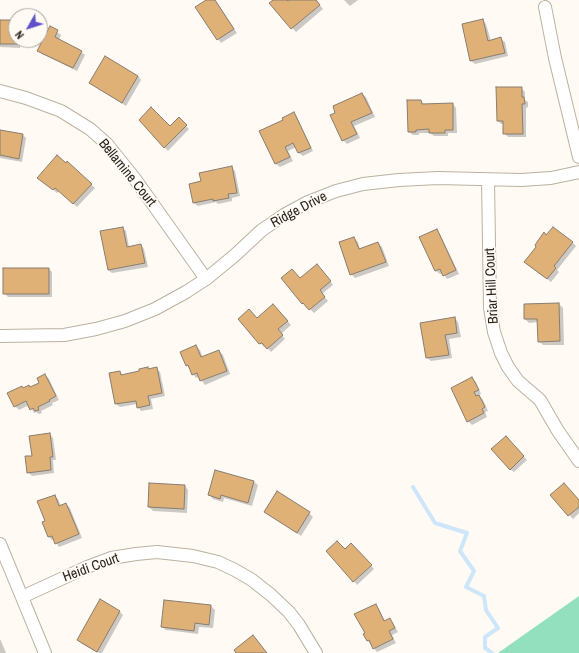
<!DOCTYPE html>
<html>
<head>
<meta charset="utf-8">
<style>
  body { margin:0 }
  #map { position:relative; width:579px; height:653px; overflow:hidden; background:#fffbf4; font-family:"Archivo Narrow",sans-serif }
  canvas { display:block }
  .north { position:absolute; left:8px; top:8px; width:40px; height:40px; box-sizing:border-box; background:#fffbf4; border:1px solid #a9a59e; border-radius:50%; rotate:231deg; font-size:11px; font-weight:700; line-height:16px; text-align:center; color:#28241d }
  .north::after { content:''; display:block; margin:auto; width:14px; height:18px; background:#6051ca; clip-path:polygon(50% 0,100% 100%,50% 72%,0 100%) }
</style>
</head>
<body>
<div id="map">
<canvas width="579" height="653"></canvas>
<div class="north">N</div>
</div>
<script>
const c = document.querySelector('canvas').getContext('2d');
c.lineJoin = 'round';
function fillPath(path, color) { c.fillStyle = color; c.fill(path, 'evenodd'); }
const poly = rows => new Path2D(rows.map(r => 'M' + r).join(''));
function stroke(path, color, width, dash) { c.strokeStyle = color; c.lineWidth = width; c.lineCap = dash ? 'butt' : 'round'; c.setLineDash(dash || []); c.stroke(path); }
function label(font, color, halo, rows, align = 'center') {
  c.font = font + ' "Archivo Narrow",sans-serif'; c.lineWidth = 3.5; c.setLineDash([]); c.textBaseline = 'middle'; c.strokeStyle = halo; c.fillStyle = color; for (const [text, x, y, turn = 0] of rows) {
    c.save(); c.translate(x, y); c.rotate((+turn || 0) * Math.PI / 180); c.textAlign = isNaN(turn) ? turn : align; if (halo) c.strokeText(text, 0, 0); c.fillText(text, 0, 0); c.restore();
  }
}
const forest = poly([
  [579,596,579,653,498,653]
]);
const shadow = poly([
  [207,0,216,1,237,33,221,43,196,7],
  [274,0,287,0,289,2,291,0,316,0,323,9,296,32,270,3],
  [344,0,358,0,350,6],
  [483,20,486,24,491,41,501,39,505,42,508,56,475,64,471,61],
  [0,21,16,40,20,40,20,48,0,47],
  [50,27,61,35,59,40,81,52,85,55,77,71,42,54,39,50],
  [138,76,141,80,126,106,94,86,90,83],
  [521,88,525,92,525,100,528,102,528,107,526,108,526,137,508,137,504,133,504,124,501,124,498,121],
  [362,94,366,97,375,117,354,126,360,138,347,144,343,140],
  [421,101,425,105,453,104,456,108,457,133,448,133,448,136,434,136,430,133,419,133,419,135,413,135,409,132],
  [294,113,297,117,313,151,303,156,299,153,296,147,288,151,293,161,280,167,276,164,261,131,284,120],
  [179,119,189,129,168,151,148,130,170,127],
  [0,131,23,135,26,138,22,162,0,158],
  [67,163,95,188,77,207,60,191,57,193,42,181],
  [231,167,235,171,240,196,232,198,232,201,218,204,216,202,198,206,194,203,202,182],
  [122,228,126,231,129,247,141,245,144,249,148,267,112,273,108,270],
  [437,230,440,234,459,274,447,279,443,273,440,274,436,271,421,237],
  [547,236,573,243,576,246,557,270,559,272,551,282,529,265],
  [354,238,358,242,360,249,378,243,382,247,389,266,355,278,351,274],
  [49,269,52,272,52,297,8,297,4,293],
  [321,269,333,285,322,294,328,301,314,313,307,306,306,307,303,303],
  [559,304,563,308,564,345,543,345,539,341,538,322,529,323,525,319,525,305],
  [277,309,291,325,281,334,285,339,271,352,266,346,264,347,239,320,257,319],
  [455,318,458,322,461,337,449,339,452,358,431,361,427,358],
  [196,346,200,350,203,358,219,351,223,355,230,374,205,385,199,377,196,378,187,365],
  [147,368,149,370,156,368,160,372,165,396,151,399,153,409,141,411,138,407,137,404,120,407,116,404,120,372,123,375,140,372],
  [45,375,49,379,59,400,52,403,53,405,41,411,42,413,39,414,36,412,34,413,29,405,19,410,15,406,23,389,31,388,41,383],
  [472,379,476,382,481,394,479,395,483,400,488,411,485,412,487,417,472,425,468,421],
  [50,434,53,438,56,460,53,460,54,473,32,476,28,472,33,457],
  [509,441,527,460,514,472,510,469],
  [216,471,254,482,258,485,252,506,224,498,223,502,213,499,210,495],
  [185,486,188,490,187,513,153,511,149,507],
  [551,495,579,501,579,513,573,519],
  [54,496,58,499,61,506,66,504,70,508,82,538,59,547,54,539,52,540,49,537,46,522],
  [265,512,309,513,313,517,301,536],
  [355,548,374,569,357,585,354,581],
  [101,601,120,612,123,615,102,653,98,653,82,644,78,640],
  [165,601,211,606,215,610,213,628,199,627,198,634,166,630,162,627],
  [375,605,379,609,385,621,389,619,393,623,398,632,392,635,396,643,377,652,368,641,366,633],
  [0,639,1,641,6,653,0,653]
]);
const stream = poly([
  [413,487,435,523,467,533,460,551,474,571,466,587,484,596,486,610,498,628,485,637,485,648,492,653]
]);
const building = poly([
  [206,0,215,0,234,29,217,40,195,7,206,0],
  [273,0,287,0,288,1,290,0,316,0,320,5,291,29,269,3,273,0],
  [483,19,488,41,501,37,505,53,470,61,462,24,483,19],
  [0,20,16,20,17,44,0,44,0,20],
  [50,26,58,30,55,37,82,51,73,68,37,51,50,26],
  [105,56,138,76,122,103,89,83,105,56],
  [496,87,522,87,522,97,524,97,525,104,522,104,523,134,503,134,503,121,497,121,496,87],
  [362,93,372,113,351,122,357,134,342,141,330,115,335,113,333,106,362,93],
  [407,100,421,100,422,104,453,103,453,130,445,130,445,133,429,133,429,129,416,130,416,132,408,132,407,100],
  [151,107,170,126,179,117,187,125,164,148,139,120,151,107],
  [294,112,311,148,298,153,293,143,285,147,290,157,275,164,259,131,283,120,282,118,294,112],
  [0,130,23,134,19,159,0,155,0,130],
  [57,155,66,163,67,161,92,184,73,204,55,188,53,190,37,178,57,155],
  [232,166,237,193,228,194,229,198,213,201,213,199,193,203,189,184,201,181,199,173,232,166],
  [123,227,127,247,141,244,145,263,108,270,100,231,123,227],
  [553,227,573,242,554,266,556,268,547,279,524,262,536,247,535,245,544,232,546,235,553,227],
  [437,229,456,270,443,276,440,269,435,271,419,237,437,229],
  [354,237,359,249,378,242,386,262,350,275,339,242,354,237],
  [317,264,331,281,320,290,325,297,309,310,303,303,302,304,281,278,292,269,300,278,317,264],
  [3,268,49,268,49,294,3,294,3,268],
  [559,303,560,341,538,342,537,319,524,319,524,304,559,303],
  [273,304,288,321,278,329,283,335,267,349,262,343,259,344,238,319,249,309,257,318,273,304],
  [455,317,457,333,445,335,449,355,426,358,420,323,455,317],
  [196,345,201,357,219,350,227,371,200,381,197,373,192,375,188,365,186,366,180,352,196,345],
  [148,367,148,369,157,367,162,393,148,396,150,405,137,408,136,401,115,404,109,373,120,371,121,375,139,371,139,369,148,367],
  [45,374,56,396,49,400,50,401,38,407,39,410,35,411,33,408,30,410,26,401,14,407,7,393,22,386,23,388,29,385,30,387,39,383,37,378,45,374],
  [472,377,479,390,474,392,476,396,479,395,485,407,482,409,484,413,467,422,451,388,472,377],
  [50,433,53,457,50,457,51,470,27,473,25,456,32,456,29,436,50,433],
  [506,436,524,456,510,470,491,449,506,436],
  [215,470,254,481,248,503,221,495,220,499,208,495,215,470],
  [149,483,185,485,184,509,148,507,149,483],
  [564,483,579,500,579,507,568,516,550,495,564,483],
  [277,491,310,512,297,533,264,512,277,491],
  [55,495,59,506,66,503,79,534,55,544,52,536,48,537,42,522,45,521,37,501,55,495],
  [337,541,345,549,351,543,372,565,353,582,326,551,337,541],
  [100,599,120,611,97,652,77,640,100,599],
  [164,600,211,605,209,625,195,623,194,631,161,627,164,600],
  [376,604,384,621,390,618,395,628,389,631,393,639,373,649,369,640,367,641,363,634,365,633,354,614,376,604],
  [253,635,267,653,236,653,234,650,253,635]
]);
const minor = poly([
  [545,7,555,58,579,157],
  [0,91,26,98,61,111,90,129,107,144,135,179,206,279],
  [488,180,490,308,494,332,501,353,508,367,518,381,540,400,558,431,579,461],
  [0,336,64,335,96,329,125,321,155,309,186,292,206,279,234,256,262,230,284,215,308,202,336,191,363,184,399,180,438,178,521,180,551,178,579,172],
  [0,544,45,653],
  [22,597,87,567,111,558,136,554,157,552,193,556,218,562,235,570,252,580,271,595,289,612,299,625,316,653]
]);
const streetNames = [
  ["Bellamine Court",127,173,51],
  ["Ridge Drive",299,210,-28],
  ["Briar Hill Court",492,286,-93],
  ["Heidi Court",91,568,-20]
];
fillPath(forest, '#92e0be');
fillPath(shadow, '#0003');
stroke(stream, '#cde6f9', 4);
fillPath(building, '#dfb177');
stroke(building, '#897d6f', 1);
stroke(minor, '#bbb1a0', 14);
stroke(minor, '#fff', 12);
label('14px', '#28241d', '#fffbf4', streetNames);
</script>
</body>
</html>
